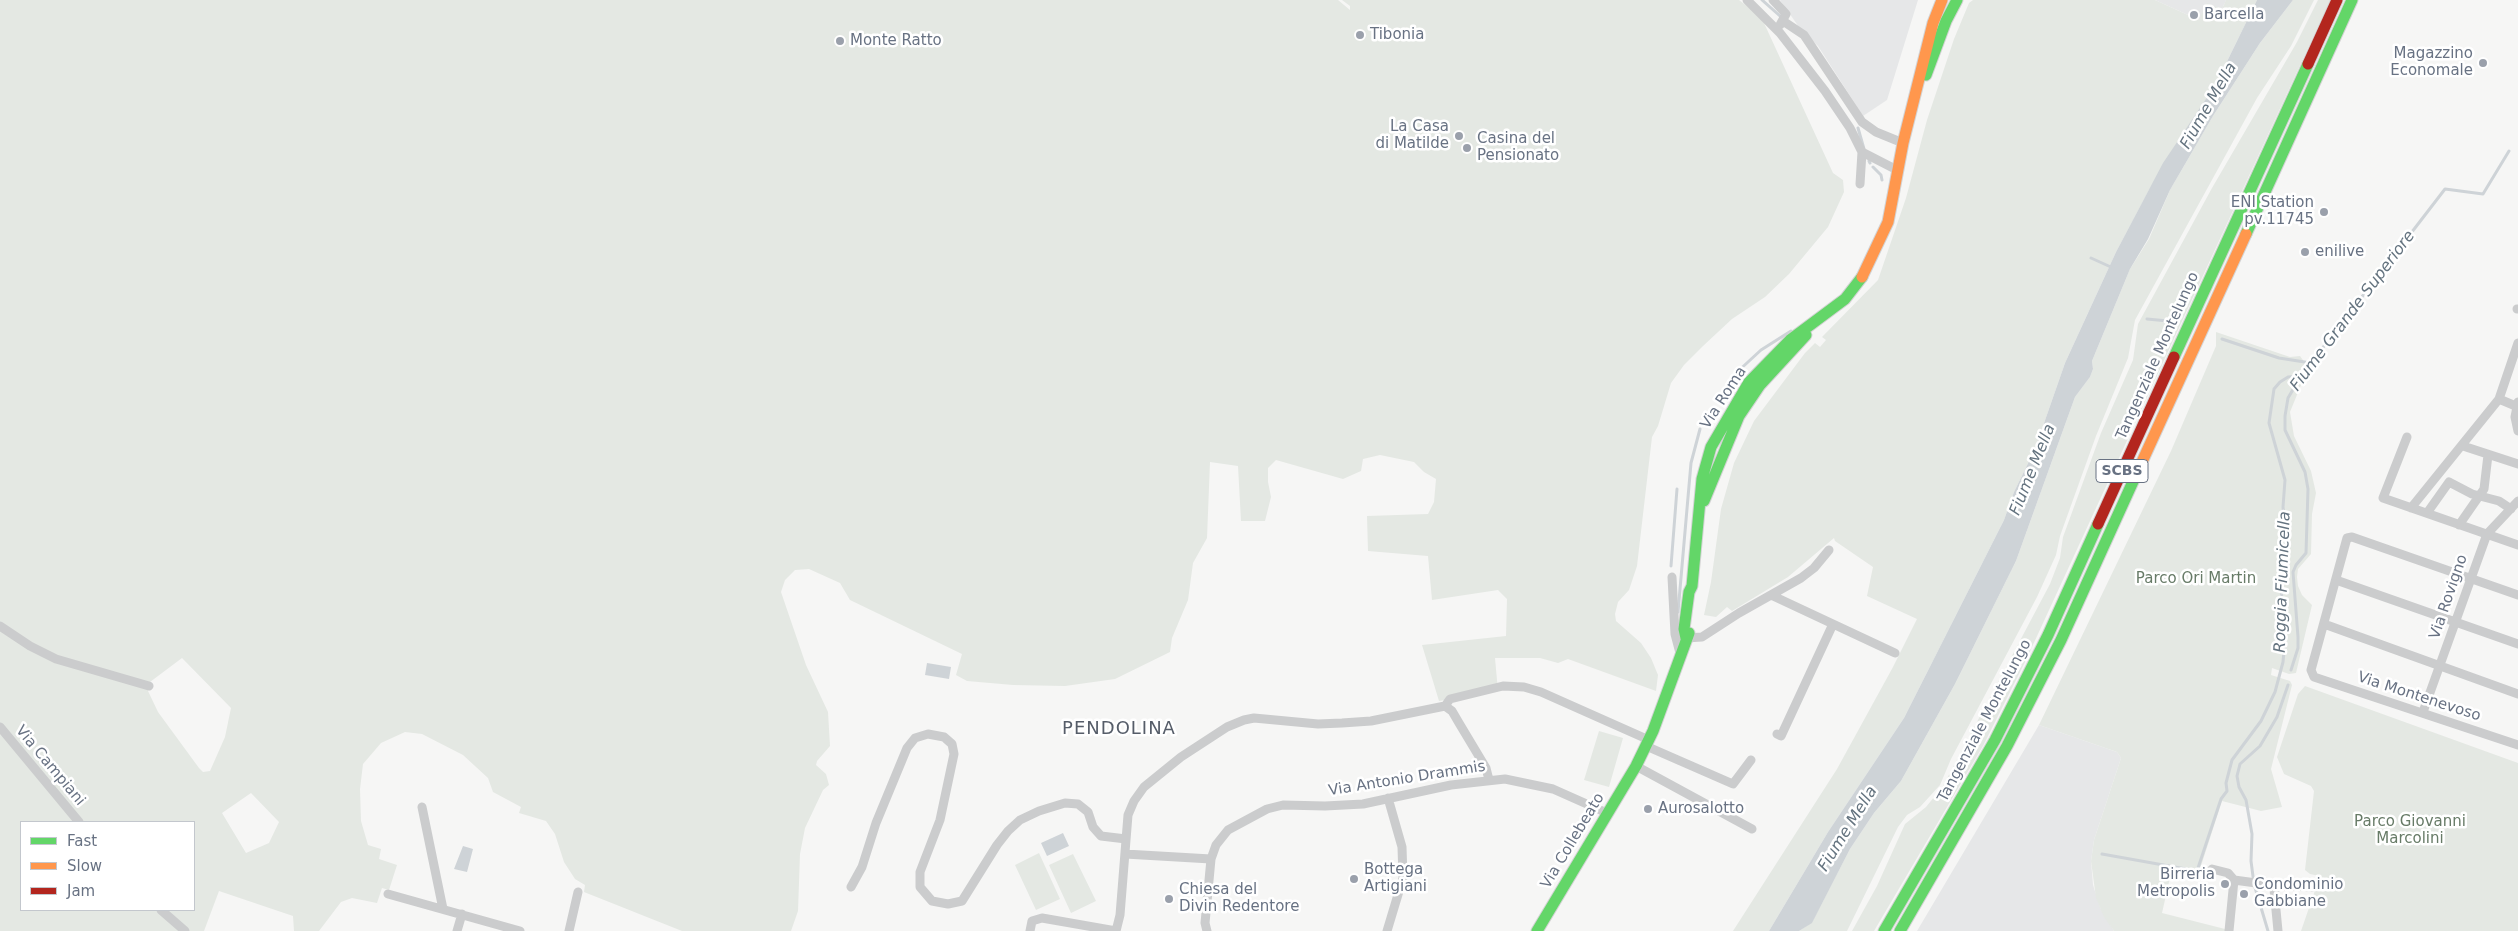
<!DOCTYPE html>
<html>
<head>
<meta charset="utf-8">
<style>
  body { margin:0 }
  #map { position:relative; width:2518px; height:931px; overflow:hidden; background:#f6f6f5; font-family:"DejaVu Sans",sans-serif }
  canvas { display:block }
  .legend { position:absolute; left:20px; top:821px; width:175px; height:90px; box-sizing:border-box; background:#fff; border:1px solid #c3c7cd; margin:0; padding:6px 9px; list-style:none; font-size:15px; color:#687283 }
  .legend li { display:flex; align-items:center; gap:10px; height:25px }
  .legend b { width:25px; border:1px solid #c3c7cd }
</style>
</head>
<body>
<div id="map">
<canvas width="2518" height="931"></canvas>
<ul class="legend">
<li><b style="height:6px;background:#63d668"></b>Fast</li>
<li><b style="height:6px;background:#ff974d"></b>Slow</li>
<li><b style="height:6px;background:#b3261e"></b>Jam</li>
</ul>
</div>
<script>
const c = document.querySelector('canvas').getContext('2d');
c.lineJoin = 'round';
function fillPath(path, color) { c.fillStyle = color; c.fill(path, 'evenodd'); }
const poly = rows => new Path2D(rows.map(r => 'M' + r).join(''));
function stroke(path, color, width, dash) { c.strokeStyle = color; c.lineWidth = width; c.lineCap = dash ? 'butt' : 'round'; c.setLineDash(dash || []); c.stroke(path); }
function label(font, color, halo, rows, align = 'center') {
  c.font = font + ' "DejaVu Sans",sans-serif'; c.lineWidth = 5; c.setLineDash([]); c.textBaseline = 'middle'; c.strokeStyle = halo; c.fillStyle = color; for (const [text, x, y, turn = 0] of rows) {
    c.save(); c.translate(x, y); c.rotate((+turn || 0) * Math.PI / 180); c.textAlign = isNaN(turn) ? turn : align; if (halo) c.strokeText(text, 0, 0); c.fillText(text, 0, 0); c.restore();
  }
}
const built = poly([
  [1780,0,1918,0,1887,100,1863,116,1818,46,1801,30],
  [2155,0,2226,0,2222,9,2199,20],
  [2039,725,2117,752,2121,758,2094,840,2091,861,2093,885,2100,907,2114,931,1917,931]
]);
const green = poly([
  [0,0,1338,0,1350,10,1350,6,1342,0,1739,0,1756,13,1764,23,1833,173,1843,180,1844,192,1828,227,1789,274,1765,297,1732,319,1703,346,1684,365,1671,383,1658,426,1652,437,1637,566,1629,590,1618,602,1615,614,1616,621,1641,643,1651,658,1658,675,1656,691,1568,659,1558,663,1540,658,1495,658,1498,691,1439,701,1422,645,1506,636,1507,599,1498,590,1432,600,1428,556,1368,551,1367,516,1428,514,1434,502,1436,479,1424,472,1414,462,1380,455,1363,459,1361,471,1343,479,1276,460,1268,468,1268,482,1271,497,1265,521,1241,521,1238,466,1210,462,1207,538,1193,563,1188,600,1172,638,1170,652,1115,679,1065,686,1013,685,967,681,956,675,962,654,850,600,840,583,809,569,795,570,785,580,781,592,806,665,828,712,830,746,817,761,816,765,826,774,829,785,823,790,805,828,800,854,798,911,791,931,682,931,584,892,585,885,575,879,564,862,555,834,546,821,519,813,521,807,493,792,488,778,463,755,422,734,405,732,381,743,363,764,360,789,361,821,368,845,381,849,379,859,397,865,389,890,382,888,377,903,352,898,341,902,319,931,294,931,293,916,219,891,204,931,0,931],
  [182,658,231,708,225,737,210,771,203,772,199,768,158,712,148,691,150,682],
  [251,793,279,822,269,843,246,853,222,813],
  [21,822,194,822,194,910,21,910],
  [1973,0,2155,0,2199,20,2207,3,2222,9,2226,0,2257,0,2216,84,2149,190,2116,252,2065,363,2035,449,2014,492,2004,520,1904,718,1828,832,1769,931,1733,931,1837,769,1893,667,1917,619,1867,596,1873,567,1835,541,1834,538,1788,577,1732,611,1727,607,1716,617,1704,615,1711,582,1721,509,1734,463,1754,421,1805,353,1815,343,1820,347,1826,340,1822,337,1878,280,1906,198,1927,120,1954,39,1969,3],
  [2293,0,2314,0,2291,46,2257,98,2135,320,2128,358,2096,436,2060,536,2056,555,2037,597,1951,759,1940,785,1920,807,1907,815,1898,827,1847,931,1799,931,1812,922,1850,849,1874,813,1901,781,1955,684,2016,561,2075,397,2090,377,2093,369,2092,361,2130,269,2149,239,2170,190,2213,116,2260,43],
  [2318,0,2330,0,2026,660,1983,746,1874,931,1852,931,1877,886,1905,824,1926,807,1943,786,2050,584,2060,558,2063,537,2101,433,2133,360,2138,324,2212,188,2297,42],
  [2216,332,2290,357,2300,356,2305,363,2303,380,2290,412,2294,436,2311,471,2316,493,2312,514,2311,554,2298,569,2297,577,2298,586,2302,595,2312,605,2296,673,2289,674,2272,668,2271,675,2290,681,2292,685,2271,769,2282,807,2261,811,2222,801,2199,872,2172,869,2162,913,2225,929,2225,931,2114,931,2104,917,2096,898,2091,861,2094,840,2121,758,2117,752,2039,725,2171,451,2216,346],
  [2305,686,2518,763,2518,931,2301,931,2320,876,2310,874,2305,870,2314,791,2311,786,2284,774,2277,757,2298,694],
  [1599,731,1623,738,1609,787,1584,780],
  [1039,853,1060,899,1036,910,1015,865],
  [1073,854,1096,901,1071,913,1049,865]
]);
const water = poly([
  [2257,0,2293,0,2260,43,2213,116,2170,190,2148,239,2130,269,2092,361,2093,369,2090,377,2075,397,2016,561,1955,684,1901,781,1874,813,1850,849,1812,923,1799,931,1769,931,1828,832,1904,718,2004,520,2014,492,2035,449,2065,363,2116,252,2163,163,2216,84],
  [927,663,951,667,949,679,925,675],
  [1063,833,1069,846,1047,856,1041,843],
  [463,846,473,849,467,872,454,869]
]);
const stream = poly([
  [1762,0,1780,16],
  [1858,128,1864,149],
  [1869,161,1870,163],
  [1873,167,1881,175,1882,180],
  [2091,258,2113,268],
  [2147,319,2168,321],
  [2222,339,2279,358,2311,363],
  [1735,374,1761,350,1791,331],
  [1671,566,1677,489],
  [1678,612,1691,463,1700,429],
  [2291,670,2298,648,2298,637,2293,572,2296,565,2306,553,2308,489,2305,472,2285,430,2285,416,2288,398,2301,376,2445,189,2483,194,2509,151],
  [2102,854,2197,871,2221,799,2227,791,2226,783,2232,760,2261,721,2275,692,2283,662,2285,640,2280,575,2288,553,2283,507,2285,480,2269,423,2274,389,2280,382,2288,377,2301,376],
  [2268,931,2254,884,2251,861,2252,834,2246,800,2239,787,2237,776,2240,764,2260,746,2277,717,2288,685]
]);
const street = poly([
  [1747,0,1780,33,1825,91,1850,128,1862,152,1860,184],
  [1773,0,1786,14,1780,25],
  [1783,21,1804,35,1862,122,1876,132,1903,143],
  [1862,152,1897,170],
  [2517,309,2518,309],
  [2499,399,2518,407],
  [2518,402,2515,417,2518,431],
  [2407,437,2383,498,2518,545],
  [2463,446,2518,464],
  [2411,508,2499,399,2518,343],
  [2427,513,2449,482,2472,494,2499,501,2511,509],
  [2459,525,2484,489,2488,455],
  [1672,577,1675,634,1680,653],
  [2336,580,2518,644],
  [1771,595,1895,653],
  [2518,595,2352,537,2347,538,2311,670,2314,677,2518,745],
  [2324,624,2518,694],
  [0,626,30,646,56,659,149,686],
  [1686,638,1702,637,1739,613,1801,578,1814,568,1829,550],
  [1445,706,1450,699,1503,686,1524,687,1541,692,1649,740],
  [2423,712,2487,534,2518,501],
  [0,727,79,822],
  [1777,734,1781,736,1833,624],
  [1646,746,1733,784,1751,760],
  [1636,766,1752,829],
  [422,807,443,909],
  [1125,854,1211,859],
  [2212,869,2228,873,2234,880,2229,931],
  [2234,880,2271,885,2274,889,2278,931],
  [851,887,862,867,876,823,907,748,915,738,928,734,944,737,952,744,954,754,940,820,920,872,920,887,932,901,948,904,962,901,997,845,1008,831,1020,820,1039,811,1065,803,1078,804,1088,812,1093,827,1101,836,1126,839],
  [2274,889,2280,886,2318,887],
  [388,894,520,931],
  [161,910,185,931],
  [457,931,462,914],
  [569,931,578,892],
  [1030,931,1032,921,1042,918,1116,931],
  [1116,931,1120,915,1128,815,1134,801,1144,787,1181,757,1227,727,1244,720,1254,718,1318,724,1342,723,1371,721,1445,706,1452,711,1459,723,1486,768,1489,780],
  [1207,931,1205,923,1211,859,1216,845,1228,830,1267,809,1283,805,1325,806,1363,804,1451,785,1505,779,1553,789,1607,813],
  [1387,931,1403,878,1402,847,1388,798]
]);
const fast = poly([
  [1926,75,1946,21,1957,0],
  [2246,234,2352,0],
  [2174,357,2308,64],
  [1704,501,1739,416,1760,385,1806,335],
  [1686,638,1684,629,1689,592,1692,586,1702,479,1711,447,1749,382,1790,340,1845,299,1862,277],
  [1537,931,1636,766,1653,731,1689,633],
  [1884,931,1995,740,2048,635,2098,524],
  [1900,931,2007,746,2061,640,2136,475]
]);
const slow = poly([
  [1862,277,1888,222,1903,143,1933,23,1942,0],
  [2136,475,2246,234]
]);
const jam = poly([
  [2308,64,2337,0],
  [2098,524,2174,357]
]);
const markers = [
  [2194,15,5,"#9aa0ab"],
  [1360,35,5,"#9aa0ab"],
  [840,41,5,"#9aa0ab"],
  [2483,63,5,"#9aa0ab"],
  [1459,136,5,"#9aa0ab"],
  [1467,148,5,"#9aa0ab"],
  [2324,212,5,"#9aa0ab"],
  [2305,252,5,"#9aa0ab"],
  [1648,809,5,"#9aa0ab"],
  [1354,879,5,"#9aa0ab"],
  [2225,884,5,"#9aa0ab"],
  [2244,894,5,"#9aa0ab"],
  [1169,899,5,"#9aa0ab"]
];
const shields = [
  [2122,471,52]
];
const shieldNames = [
  ["SCBS",2122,471]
];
const poiNames = [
  ["Barcella",2204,15],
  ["Tibonia",1370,35],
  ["Monte Ratto",850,41],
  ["Magazzino",2473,54,"right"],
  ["Economale",2473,71,"right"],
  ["La Casa",1449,127,"right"],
  ["di Matilde",1449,144,"right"],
  ["Casina del",1477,139],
  ["Pensionato",1477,156],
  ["ENI Station",2314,203,"right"],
  ["pv.11745",2314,220,"right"],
  ["enilive",2315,252],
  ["Aurosalotto",1658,809],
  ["Bottega",1364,870],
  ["Artigiani",1364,887],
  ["Birreria",2215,875,"right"],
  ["Metropolis",2215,892,"right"],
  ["Condominio",2254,885],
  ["Gabbiane",2254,902],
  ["Chiesa del",1179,890],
  ["Divin Redentore",1179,907]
];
const streetNames = [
  ["Tangenziale Montelungo",2158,356,-66],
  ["Via Roma",1724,398,-57],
  ["Via Rovigno",2449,597,-71],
  ["Via Montenevoso",2419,697,18],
  ["Tangenziale Montelungo",1985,721,-62],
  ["Via Campiani",50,766,50],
  ["Via Antonio Drammis",1407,779,-9],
  ["Via Collebeato",1573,841,-59]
];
const parkNames = [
  ["Parco Ori Martin",2196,579],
  ["Parco Giovanni",2410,822],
  ["Marcolini",2410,839]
];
const waterNames = [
  ["Fiume Mella",2209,106,-60],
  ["Fiume Grande Superiore",2353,311,-53],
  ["Fiume Mella",2033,470,-68],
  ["Roggia Fiumicella",2283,582,-88],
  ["Fiume Mella",1848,829,-58]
];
const quarterNames = [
  ["PENDOLINA",1119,729]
];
fillPath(built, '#e6e7e8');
fillPath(green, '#e4e8e3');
fillPath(water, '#ced3d7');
stroke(stream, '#ced3d7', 3);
stroke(fast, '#d3d3d4', 13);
stroke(slow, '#d3d3d4', 13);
stroke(jam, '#d3d3d4', 13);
stroke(street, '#cbcccd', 9);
stroke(fast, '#63d668', 11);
stroke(slow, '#ff974d', 11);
stroke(jam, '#b3261e', 11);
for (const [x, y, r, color] of markers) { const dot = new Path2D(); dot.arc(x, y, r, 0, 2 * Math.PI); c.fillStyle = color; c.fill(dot); stroke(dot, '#fff', 2); }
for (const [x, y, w] of shields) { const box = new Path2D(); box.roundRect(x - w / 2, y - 11.5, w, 23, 4); c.fillStyle = '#fff'; c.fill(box); stroke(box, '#687283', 1); }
label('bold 14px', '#687283', null, shieldNames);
label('15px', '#687283', '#fff', poiNames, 'left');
label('15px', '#687283', '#fff', streetNames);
label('15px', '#677b67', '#fff', parkNames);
label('italic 16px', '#64737f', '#fff', waterNames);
c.letterSpacing = '1px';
label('18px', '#565d69', '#fff', quarterNames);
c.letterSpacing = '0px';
</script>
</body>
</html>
